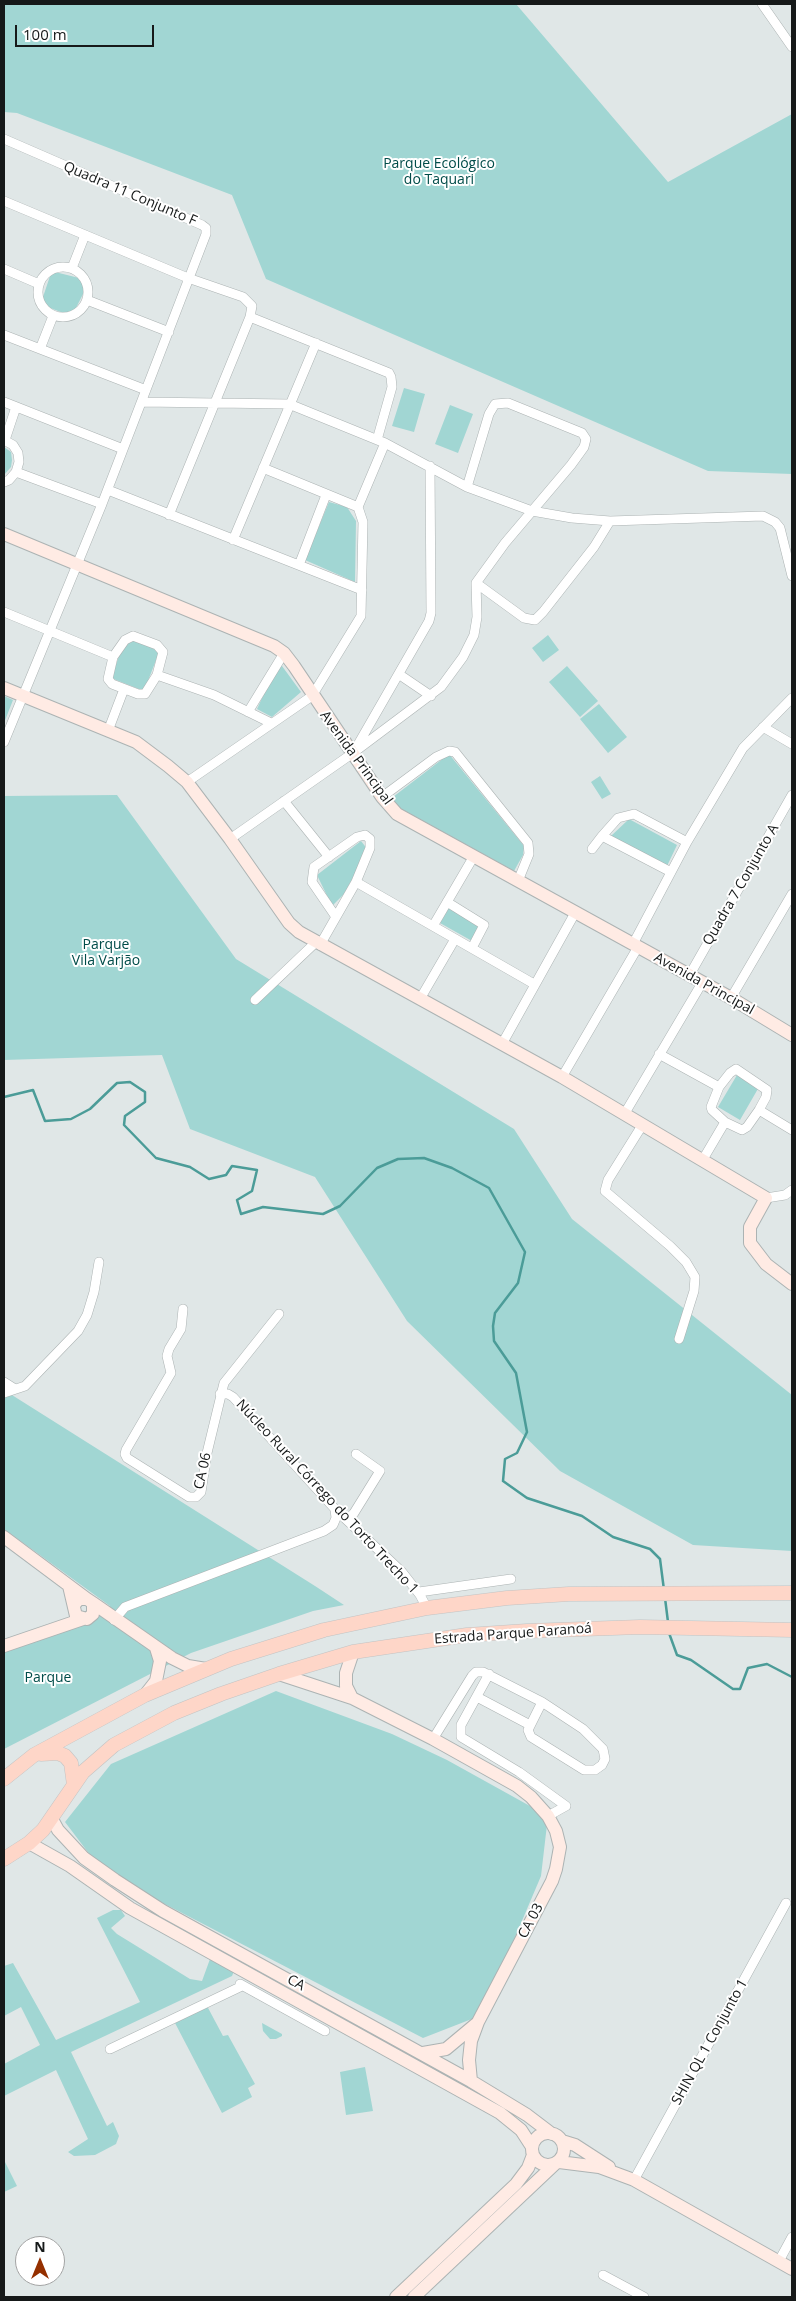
<!DOCTYPE html>
<html>
<head>
<meta charset="utf-8">
<style>
  body { margin:0 }
  #map { position:relative; width:796px; height:2301px; overflow:hidden; background:#e0e7e7; font-family:"Open Sans",sans-serif }
  canvas { display:block }
  .frame { position:absolute; inset:0; border:5px solid #161919; pointer-events:none }
  .north { position:absolute; left:15px; top:2236px; width:50px; height:50px; box-sizing:border-box; background:#fff; border:1px solid #a2a3a3; border-radius:50%; rotate:0deg; font-size:14px; font-weight:700; line-height:20px; text-align:center; color:#161919 }
  .north::after { content:''; display:block; margin:auto; width:18px; height:22px; background:#953000; clip-path:polygon(50% 0,100% 100%,50% 72%,0 100%) }
  .scale { position:absolute; left:15px; top:25px; width:139px; height:22px; box-sizing:border-box; border:2px solid #161919; border-top:0; padding-left:6px; font-size:15px; line-height:18px; white-space:nowrap; color:#161919; -webkit-text-stroke:4px #fff; paint-order:stroke }
</style>
</head>
<body>
<div id="map">
<canvas width="796" height="2301"></canvas>
<div class="frame"></div>
<div class="north">N</div>
<div class="scale">100 m</div>
</div>
<script>
const c = document.querySelector('canvas').getContext('2d');
c.lineJoin = 'round';
function fillPath(path, color) { c.fillStyle = color; c.fill(path, 'evenodd'); }
const poly = rows => new Path2D(rows.map(r => 'M' + r).join(''));
function stroke(path, color, width, dash) { c.strokeStyle = color; c.lineWidth = width; c.lineCap = dash ? 'butt' : 'round'; c.setLineDash(dash || []); c.stroke(path); }
function label(font, color, halo, rows, align = 'center') {
  c.font = font + ' "Open Sans",sans-serif'; c.lineWidth = 4; c.setLineDash([]); c.textBaseline = 'middle'; c.strokeStyle = halo; c.fillStyle = color; for (const [text, x, y, turn = 0] of rows) {
    c.save(); c.translate(x, y); c.rotate((+turn || 0) * Math.PI / 180); c.textAlign = isNaN(turn) ? turn : align; if (halo) c.strokeText(text, 0, 0); c.fillText(text, 0, 0); c.restore();
  }
}
const green = poly([
  [4,4,516,4,668,182,792,114,792,474,708,471,266,279,232,195,17,113,4,112],
  [55,272,79,278,83,284,84,292,76,308,66,314,45,306,42,300,50,276],
  [404,388,425,394,414,432,392,426],
  [450,405,473,414,458,453,435,444],
  [4,447,11,452,12,460,11,467,4,475],
  [329,502,347,507,356,521,355,582,305,560],
  [548,635,559,650,543,662,532,648],
  [126,637,160,650,144,691,111,678],
  [282,666,301,692,272,717,257,709,276,668],
  [567,666,598,701,580,717,549,682],
  [4,696,13,700,4,723],
  [599,704,627,737,608,753,580,719],
  [449,754,524,846,523,855,514,871,396,806,393,797],
  [600,776,611,794,602,799,591,782],
  [117,795,236,959,514,1129,572,1219,792,1395,792,1551,693,1545,560,1471,407,1321,315,1177,190,1129,162,1055,4,1060,4,796],
  [629,819,677,845,667,866,611,836],
  [361,841,368,850,344,894,332,906,317,875],
  [449,907,481,924,472,941,440,923],
  [737,1075,759,1087,740,1120,718,1107],
  [4,1390,315,1586,344,1605,313,1611,191,1653,4,1749,4,1648,110,1606,4,1529],
  [276,1691,392,1734,447,1760,548,1816,541,1876,482,2015,423,2038,103,1872,65,1822,111,1764],
  [113,1910,121,1910,125,1916,111,1928,117,1934,190,1979,202,1981,210,1959,234,1971,232,1976,71,2052,107,2126,113,2122,119,2136,116,2144,95,2155,74,2156,68,2152,88,2139,56,2070,4,2096,4,2064,40,2045,21,2007,4,2016,4,1966,13,1963,56,2040,140,2002,97,1918],
  [207,2006,223,2036,228,2035,255,2084,248,2088,252,2097,222,2113,175,2023],
  [262,2023,282,2034,282,2036,276,2039,270,2039,263,2031],
  [365,2067,373,2111,346,2115,340,2072],
  [4,2160,17,2186,4,2192]
]);
const stream = poly([
  [4,1097,33,1090,45,1121,71,1119,90,1109,117,1083,130,1082,145,1092,145,1102,125,1116,124,1125,156,1158,190,1167,209,1179,226,1175,232,1166,257,1170,252,1191,237,1200,241,1214,263,1207,323,1214,340,1206,377,1168,398,1159,424,1158,452,1168,489,1188,525,1252,518,1283,495,1313,493,1326,494,1341,516,1373,527,1432,517,1453,505,1459,503,1481,527,1498,582,1516,613,1537,650,1549,660,1559,664,1590],
  [665,1598,668,1622],
  [669,1633,677,1655,691,1660,733,1689,740,1689,748,1668,767,1664,792,1677]
]);
const street = poly([
  [762,4,792,47],
  [4,139,202,225,206,228,206,234,102,504,4,742],
  [4,201,188,278,243,297,252,306,250,317,169,515],
  '38 292a25 25 0 1 1 50 0a25 25 0 1 1-50 0Z',
  [72,268,85,235],
  [4,269,39,284],
  [87,300,169,332],
  [250,317,389,373,391,377,392,387,377,440],
  [4,335,146,390],
  [40,349,53,316],
  [4,402,123,449],
  [142,402,289,404,385,443,467,487,532,511,572,518,610,521,763,516,775,522,780,528,792,576],
  [4,440,13,445,18,453,19,462,16,472,9,480,4,482],
  [5,440,16,407],
  [263,468,358,507],
  [16,472,102,504],
  [467,487,489,414,495,404,508,403,582,433,586,439,584,447,571,465,505,543,476,583],
  [108,490,362,590],
  [358,507,385,443],
  [233,540,316,343],
  [299,565,326,495],
  [476,583,524,618,535,620,543,612,594,547,610,521],
  [4,612,113,657],
  [133,636,157,645,163,652,157,675,145,694,138,694,112,684,108,679,113,657,125,640,133,636],
  [157,675,214,695,271,723],
  [400,675,431,696],
  [248,712,284,653],
  [763,727,792,744],
  [108,731,124,689],
  [356,748,429,621,431,613,430,466],
  [187,782,312,696,361,616,363,522,358,507],
  [382,797,436,757,449,751,455,752,528,843,529,854,518,881],
  [284,801,329,857],
  [602,836,618,818,634,814,687,842],
  [230,839,353,753,441,687,463,657,474,635,477,617,476,583],
  [592,849,602,836,671,872],
  [356,882,534,984],
  [447,902,484,925,472,948],
  [433,926,474,856],
  [633,944,687,842,743,748,792,698],
  [320,945,356,882,370,848,370,839,365,835,357,837,314,867,312,882,336,917],
  [689,976,792,795],
  [731,998,792,894],
  [420,999,455,939],
  [255,1000,315,943],
  [502,1044,575,913],
  [659,1054,719,1087],
  [736,1069,767,1090,766,1097,759,1110,747,1127,742,1130,725,1122,712,1110,711,1107,719,1087,730,1073,736,1069],
  [562,1077,638,947],
  [759,1110,792,1130],
  [625,1113,702,983],
  [643,1124,608,1180,605,1191,670,1246,686,1262,695,1277,694,1291,679,1339],
  [702,1161,725,1122],
  [766,1198,785,1195,792,1190],
  [183,1309,181,1329,169,1349,167,1356,171,1373,126,1450,125,1454,127,1458,189,1497,196,1497,201,1492,207,1453,224,1383,279,1314],
  [4,1382,15,1389],
  [4,1393,25,1386,78,1331,87,1315,94,1292,99,1262],
  [220,1394,228,1394,233,1397,335,1509,402,1572,420,1595,427,1608],
  [347,1520,354,1513,380,1471,356,1454],
  [419,1592,511,1579],
  [114,1620,125,1607,324,1531,333,1525,336,1518,335,1509],
  [489,1674,461,1725,461,1737,519,1772,566,1806,548,1816],
  [477,1697,530,1725],
  [433,1739,472,1676,476,1672,483,1672,542,1702,583,1729,603,1749,605,1759,602,1765,595,1770,584,1770,531,1737,528,1730,542,1702],
  [240,1984,325,2031],
  [110,2049,242,1986],
  [634,2180,786,1903],
  [779,2261,792,2237],
  [603,2275,644,2297]
]);
const secondary = poly([
  [4,534,274,646,284,653,294,666,382,797,397,814,731,998,792,1035],
  [4,688,136,742,168,766,187,782,230,839,289,923,299,932,562,1077,766,1198,750,1227,750,1243,766,1264,792,1284],
  [4,1537,87,1599],
  [69,1586,76,1616,87,1619,93,1614,93,1603,87,1599,79,1599,74,1605],
  [93,1603,172,1658,188,1666,206,1669],
  [4,1646,83,1619],
  [279,1674,352,1698,433,1739,517,1786,531,1797,548,1816,556,1831,560,1847,556,1869,552,1881,478,2022,471,2041,469,2060,471,2081],
  [145,1695,156,1681,160,1661,156,1648],
  [352,1698,346,1686,346,1673,353,1652],
  [52,1819,58,1830,84,1858,115,1880,163,1911,471,2081,527,2115,552,2134],
  [29,1843,70,1866,130,1908,500,2113,521,2130,532,2147],
  [423,2053,446,2049,476,2024],
  '532 2149a16 16 0 1 1 32 0a16 16 0 1 1-32 0Z',
  [562,2141,575,2145,609,2167],
  [559,2162,599,2167,634,2180,792,2269],
  [396,2297,516,2184,528,2168,533,2155],
  [414,2297,555,2164]
]);
const primary = poly([
  [41,1754,58,1753,65,1756,71,1763,74,1785],
  [4,1779,34,1755,145,1695,231,1659,324,1630,427,1608,507,1598,569,1594,792,1593],
  [4,1859,29,1843,43,1830,83,1772,114,1745,174,1713,221,1694,279,1674,353,1652,467,1635,527,1631,640,1627,792,1630]
]);
const parkNames = [
  ["Parque Ecológico",439,164],
  ["do Taquari",439,180],
  ["Parque",106,945],
  ["Vila Varjão",106,961],
  ["Parque",48,1678]
];
const streetNames = [
  ["Quadra 11 Conjunto F",130,194,23],
  ["Avenida Principal",356,758,54],
  ["Quadra 7 Conjunto A",741,885,-60],
  ["Avenida Principal",704,984,29],
  ["CA 06",203,1471,-78],
  ["Núcleo Rural Córrego do Torto Trecho 1",327,1497,47],
  ["Estrada Parque Paranoá",513,1634,-4],
  ["CA 03",531,1921,-62],
  ["CA",296,1983,29],
  ["SHIN QL 1 Conjunto 1",710,2042,-61]
];
fillPath(green, '#a1d6d3');
stroke(stream, '#4b9c98', 2.5);
stroke(street, '#acb3b3', 10);
stroke(secondary, '#acb3b3', 14);
stroke(primary, '#c2c3c3', 15);
stroke(street, '#fff', 9);
stroke(secondary, '#ffebe4', 12);
stroke(primary, '#fed6c8', 14);
label('14px', '#004c49', '#fff', parkNames);
label('14px', '#161919', '#fff', streetNames);
</script>
</body>
</html>
